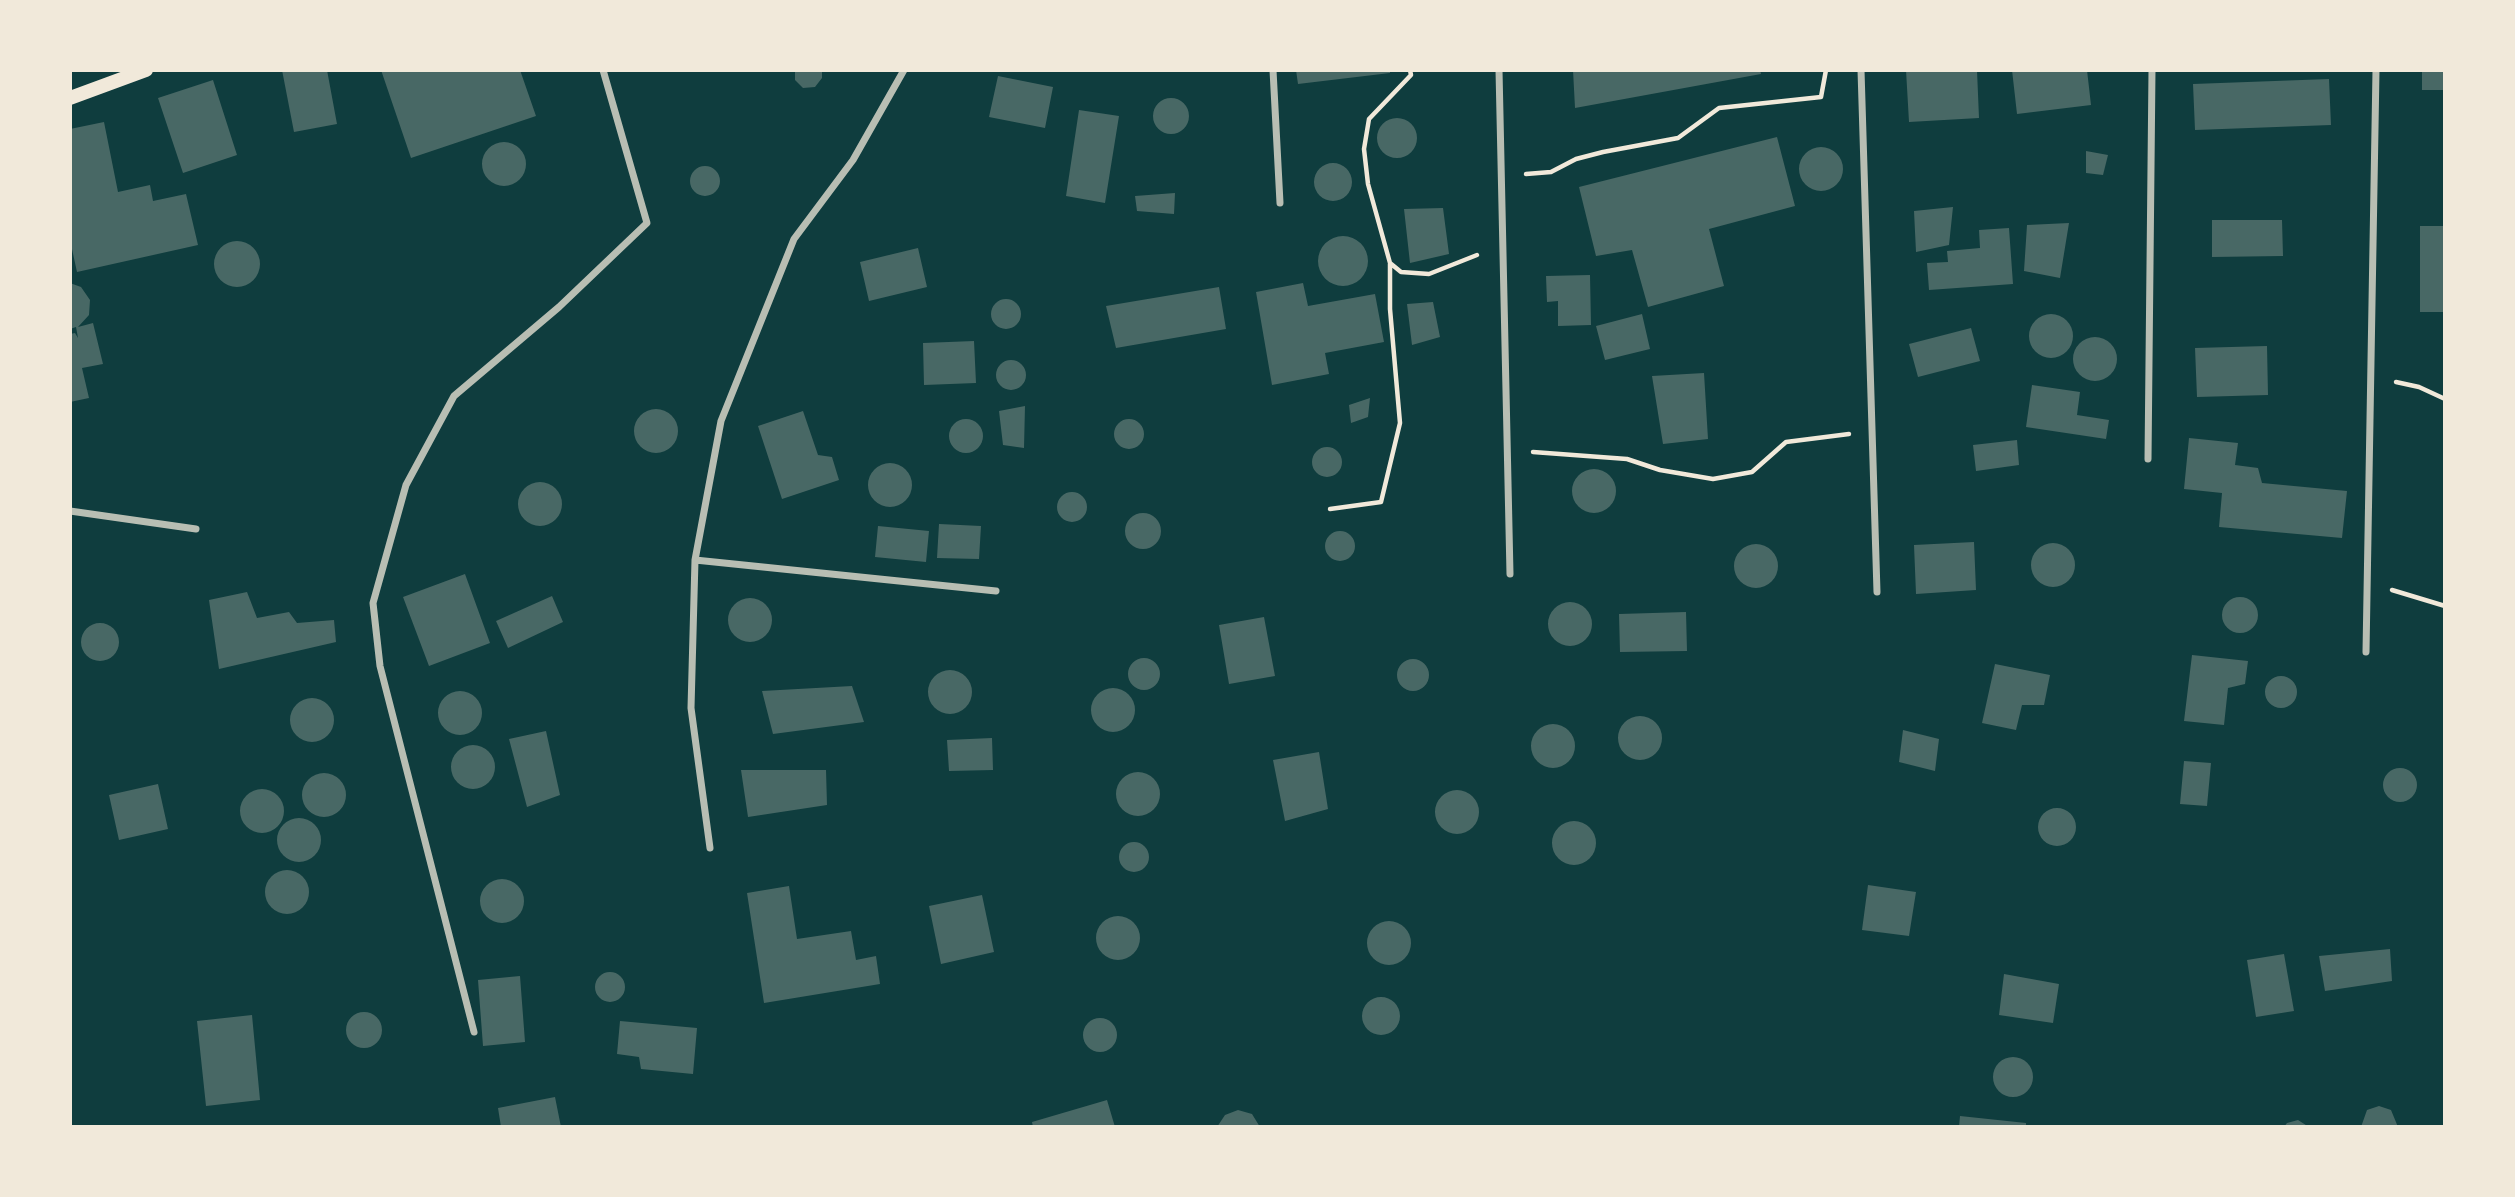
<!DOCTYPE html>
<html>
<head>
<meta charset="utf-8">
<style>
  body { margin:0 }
  #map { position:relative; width:2515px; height:1197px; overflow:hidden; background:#0f3d3e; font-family:"Noto Sans",sans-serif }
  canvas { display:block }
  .frame { position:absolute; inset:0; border:72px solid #f1e9da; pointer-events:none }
</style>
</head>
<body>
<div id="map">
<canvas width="2515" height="1197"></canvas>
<div class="frame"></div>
</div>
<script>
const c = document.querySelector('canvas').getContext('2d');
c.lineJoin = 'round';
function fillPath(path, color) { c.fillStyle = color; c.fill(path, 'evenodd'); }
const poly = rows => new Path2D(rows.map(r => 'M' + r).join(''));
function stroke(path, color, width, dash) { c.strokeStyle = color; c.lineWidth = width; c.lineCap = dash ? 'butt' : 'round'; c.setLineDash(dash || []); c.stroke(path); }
const building = poly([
  [282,70,327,70,337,124,294,132],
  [381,70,520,70,536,116,411,158],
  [795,70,822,70,822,78,815,87,803,88,795,80],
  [1296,70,1390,70,1390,73,1298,84],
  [1573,70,1760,70,1761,74,1575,108],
  [1906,70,1977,70,1979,118,1909,122],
  [2012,70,2087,70,2091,105,2017,114],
  [2422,70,2445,70,2445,90,2422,90],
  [998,76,1053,87,1045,128,989,117],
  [2329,79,2331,125,2195,130,2193,84],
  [213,80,237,155,183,173,158,98],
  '1153 116a18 18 0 1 1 36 0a18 18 0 1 1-36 0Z',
  [1079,110,1119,116,1105,203,1066,196],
  '1377 138a20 20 0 1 1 40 0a20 20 0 1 1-40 0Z',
  [104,122,118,192,150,185,153,201,186,194,198,245,77,272,70,240,70,129],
  [1777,137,1795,206,1709,229,1724,286,1648,307,1632,250,1596,256,1579,187],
  '482 164a22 22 0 1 1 44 0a22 22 0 1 1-44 0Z',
  '1799 169a22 22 0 1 1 44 0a22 22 0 1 1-44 0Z',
  [2086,151,2108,155,2103,175,2086,173],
  '1314 182a19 19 0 1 1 38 0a19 19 0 1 1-38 0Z',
  '690 181a15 15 0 1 1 30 0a15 15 0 1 1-30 0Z',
  [1175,193,1174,214,1137,211,1135,196],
  [1953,207,1949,245,1916,252,1914,211],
  [1443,208,1449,254,1410,263,1404,209],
  [2212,220,2282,220,2283,256,2212,257],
  [2069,223,2060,278,2024,271,2027,225],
  [2420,226,2445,226,2445,312,2420,312],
  [2009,228,2013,284,1929,290,1927,263,1948,262,1947,251,1980,248,1979,230],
  '1318 261a25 25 0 1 1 50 0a25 25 0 1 1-50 0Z',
  '214 264a23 23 0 1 1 46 0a23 23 0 1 1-46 0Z',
  [918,248,927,287,869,301,860,262],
  [1590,275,1591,325,1558,326,1558,301,1547,302,1546,276],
  [70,283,81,287,90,300,89,315,78,327,93,323,103,364,82,368,89,398,70,402,70,334,75,333,78,338,76,327,70,329],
  [1303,283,1308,306,1375,294,1384,342,1325,353,1329,374,1272,385,1256,292],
  [1219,287,1226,329,1116,348,1106,306],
  '991 314a15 15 0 1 1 30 0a15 15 0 1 1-30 0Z',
  [1433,302,1440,337,1412,345,1407,304],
  [1642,314,1650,349,1605,360,1596,326],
  '2029 336a22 22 0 1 1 44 0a22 22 0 1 1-44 0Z',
  [1971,328,1980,361,1918,377,1909,344],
  '2073 359a22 22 0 1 1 44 0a22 22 0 1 1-44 0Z',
  [974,341,976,383,924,385,923,343],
  [2267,346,2268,395,2197,397,2195,348],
  '996 375a15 15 0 1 1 30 0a15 15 0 1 1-30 0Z',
  [1704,373,1708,439,1663,444,1652,376],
  [2032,385,2080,392,2077,415,2109,420,2106,439,2026,427],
  [1370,398,1368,417,1351,423,1349,405],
  [1025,406,1024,448,1003,445,999,411],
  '634 431a22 22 0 1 1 44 0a22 22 0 1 1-44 0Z',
  [803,411,818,455,832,457,839,480,782,499,758,426],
  '949 436a17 17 0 1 1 34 0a17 17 0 1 1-34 0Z',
  '1114 434a15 15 0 1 1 30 0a15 15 0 1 1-30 0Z',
  [2189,438,2238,443,2235,465,2258,468,2262,483,2347,491,2342,538,2219,527,2222,493,2184,489],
  [2017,440,2019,465,1976,471,1973,445],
  '1312 462a15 15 0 1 1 30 0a15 15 0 1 1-30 0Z',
  '868 485a22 22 0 1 1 44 0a22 22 0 1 1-44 0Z',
  '1572 491a22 22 0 1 1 44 0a22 22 0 1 1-44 0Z',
  '518 504a22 22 0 1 1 44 0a22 22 0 1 1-44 0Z',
  '1057 507a15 15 0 1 1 30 0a15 15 0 1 1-30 0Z',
  '1125 531a18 18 0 1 1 36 0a18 18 0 1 1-36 0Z',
  [939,524,981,526,979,559,937,558],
  [878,526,929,531,926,562,875,557],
  '1325 546a15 15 0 1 1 30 0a15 15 0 1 1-30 0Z',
  [1974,542,1976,590,1916,594,1914,545],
  '2031 565a22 22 0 1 1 44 0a22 22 0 1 1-44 0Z',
  '1734 566a22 22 0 1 1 44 0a22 22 0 1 1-44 0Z',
  [465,574,490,643,429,666,403,597],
  [247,592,257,618,289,612,297,623,334,620,336,642,219,669,209,600],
  [552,596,563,622,508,648,496,621],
  '2222 615a18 18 0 1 1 36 0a18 18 0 1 1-36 0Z',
  '728 620a22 22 0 1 1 44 0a22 22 0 1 1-44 0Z',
  '1548 624a22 22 0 1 1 44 0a22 22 0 1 1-44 0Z',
  [1686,612,1687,651,1620,652,1619,614],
  [1264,617,1275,676,1229,684,1219,625],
  '81 642a19 19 0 1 1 38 0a19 19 0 1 1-38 0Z',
  [2192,655,2248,661,2245,684,2228,688,2224,725,2184,721],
  '1128 674a16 16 0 1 1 32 0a16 16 0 1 1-32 0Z',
  '1397 675a16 16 0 1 1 32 0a16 16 0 1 1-32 0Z',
  [1995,664,2050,675,2044,705,2022,705,2016,730,1982,723],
  '928 692a22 22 0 1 1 44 0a22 22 0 1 1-44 0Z',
  '2265 692a16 16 0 1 1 32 0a16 16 0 1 1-32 0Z',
  [852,686,864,722,773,734,762,691],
  '1091 710a22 22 0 1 1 44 0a22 22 0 1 1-44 0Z',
  '438 713a22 22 0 1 1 44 0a22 22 0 1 1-44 0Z',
  '290 720a22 22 0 1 1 44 0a22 22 0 1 1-44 0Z',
  '1618 738a22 22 0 1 1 44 0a22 22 0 1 1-44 0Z',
  '1531 746a22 22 0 1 1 44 0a22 22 0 1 1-44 0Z',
  [1903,730,1939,739,1935,771,1899,762],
  [546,731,560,795,527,807,509,739],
  [992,738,993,770,949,771,947,740],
  '451 767a22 22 0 1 1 44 0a22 22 0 1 1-44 0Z',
  [1319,752,1328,809,1285,821,1273,760],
  [2184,761,2211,763,2207,806,2180,804],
  '2383 785a17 17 0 1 1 34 0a17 17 0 1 1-34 0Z',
  [741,770,826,770,827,805,748,817],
  '1116 794a22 22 0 1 1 44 0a22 22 0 1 1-44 0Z',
  '302 795a22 22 0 1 1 44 0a22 22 0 1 1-44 0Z',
  [158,784,168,829,119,840,109,795],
  '240 811a22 22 0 1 1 44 0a22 22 0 1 1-44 0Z',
  '1435 812a22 22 0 1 1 44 0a22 22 0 1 1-44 0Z',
  '2038 827a19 19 0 1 1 38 0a19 19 0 1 1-38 0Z',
  '277 840a22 22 0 1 1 44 0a22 22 0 1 1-44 0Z',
  '1552 843a22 22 0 1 1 44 0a22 22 0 1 1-44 0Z',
  '1119 857a15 15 0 1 1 30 0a15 15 0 1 1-30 0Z',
  '265 892a22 22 0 1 1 44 0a22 22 0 1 1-44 0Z',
  '480 901a22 22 0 1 1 44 0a22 22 0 1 1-44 0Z',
  [1868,885,1916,892,1909,936,1862,930],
  [789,886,797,939,851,931,856,960,876,956,880,984,764,1003,747,893],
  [982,895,994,952,941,964,929,906],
  '1096 938a22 22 0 1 1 44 0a22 22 0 1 1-44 0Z',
  '1367 943a22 22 0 1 1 44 0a22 22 0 1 1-44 0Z',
  [2390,949,2392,981,2325,991,2319,956],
  [2284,954,2294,1011,2256,1017,2247,960],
  '595 987a15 15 0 1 1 30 0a15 15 0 1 1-30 0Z',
  [2004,974,2059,984,2053,1023,1999,1015],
  [520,976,525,1042,483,1046,478,980],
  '1362 1016a19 19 0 1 1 38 0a19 19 0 1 1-38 0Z',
  '346 1030a18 18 0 1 1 36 0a18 18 0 1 1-36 0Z',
  [252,1015,260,1100,206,1106,197,1021],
  '1083 1035a17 17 0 1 1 34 0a17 17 0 1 1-34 0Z',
  [620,1021,697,1028,693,1074,641,1069,639,1057,617,1054],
  '1993 1077a20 20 0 1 1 40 0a20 20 0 1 1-40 0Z',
  [555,1097,561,1127,501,1127,498,1108],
  [1107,1100,1115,1127,1033,1127,1032,1122],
  [2379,1106,2391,1110,2398,1127,2361,1127,2367,1110],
  [1238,1110,1252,1114,1260,1127,1217,1127,1225,1115],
  [1960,1116,2026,1123,2026,1127,1959,1127],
  [2298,1120,2309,1127,2284,1127,2287,1123]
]);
const path = poly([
  [1410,70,1411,75,1369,119,1364,149,1368,184,1390,263,1401,272,1429,274,1477,255],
  [1526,174,1551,172,1576,159,1603,152,1678,138,1719,108,1821,97,1826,70],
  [2396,382,2419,387,2445,399],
  [1533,452,1627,459,1660,470,1713,479,1752,472,1786,442,1849,434],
  [1330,509,1381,502,1400,423,1390,309,1390,264],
  [2392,590,2445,606]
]);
const minor = poly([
  [1273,70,1280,203],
  [1499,70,1510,574],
  [1861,70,1877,592],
  [2148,459,2152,70],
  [70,511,196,529],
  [695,560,996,591],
  [2366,652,2376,70],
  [710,848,691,708,695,560,721,421,794,239,853,160,904,70],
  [474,1032,380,666,373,603,406,485,454,396,559,307,647,223,603,70]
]);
const secondary = poly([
  [70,98,146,70]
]);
fillPath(building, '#486865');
stroke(path, '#f1e9da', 4.5);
stroke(minor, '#b8beb3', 7);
stroke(secondary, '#f1e9da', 14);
</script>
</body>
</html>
